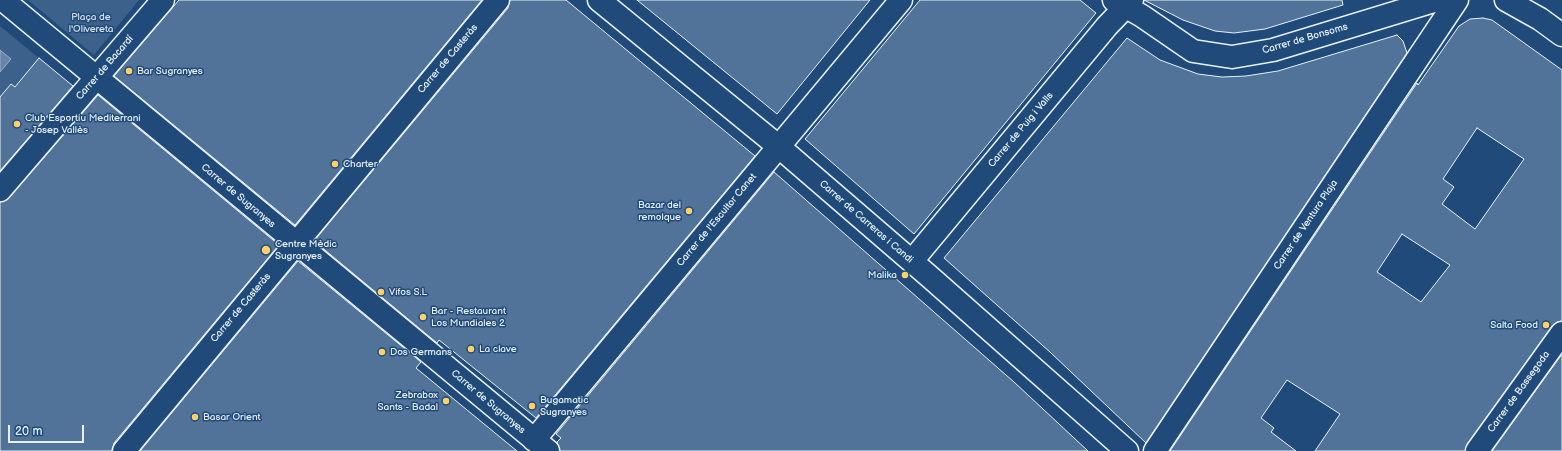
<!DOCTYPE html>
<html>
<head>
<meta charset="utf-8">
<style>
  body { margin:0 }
  #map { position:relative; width:1562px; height:451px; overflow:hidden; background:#1f4a7a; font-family:"Balsamiq Sans",sans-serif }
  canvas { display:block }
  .scale { position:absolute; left:8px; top:425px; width:76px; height:18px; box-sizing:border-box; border:2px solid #e8f1f8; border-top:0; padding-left:5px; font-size:12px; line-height:14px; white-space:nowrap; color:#e8f1f8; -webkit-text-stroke:3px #1f4a7a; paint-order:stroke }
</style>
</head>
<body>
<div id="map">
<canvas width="1562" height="451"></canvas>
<div class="scale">20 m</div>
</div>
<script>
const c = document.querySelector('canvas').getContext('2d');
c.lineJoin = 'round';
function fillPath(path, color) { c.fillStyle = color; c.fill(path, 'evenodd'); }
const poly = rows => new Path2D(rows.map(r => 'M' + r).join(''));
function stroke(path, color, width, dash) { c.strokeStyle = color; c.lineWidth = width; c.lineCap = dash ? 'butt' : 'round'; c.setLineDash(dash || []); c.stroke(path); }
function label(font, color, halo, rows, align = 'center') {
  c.font = font + ' "Balsamiq Sans",sans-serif'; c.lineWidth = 3; c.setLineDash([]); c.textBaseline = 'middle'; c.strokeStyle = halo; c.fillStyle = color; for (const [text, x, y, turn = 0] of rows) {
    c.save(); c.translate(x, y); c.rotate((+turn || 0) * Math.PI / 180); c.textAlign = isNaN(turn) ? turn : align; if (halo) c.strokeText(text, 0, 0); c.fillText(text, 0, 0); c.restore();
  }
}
const green = poly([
  [28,0,139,0,94,55],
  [0,26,69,83,0,164]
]);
const water = poly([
  [0,50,11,59,0,72,0,50]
]);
const building = poly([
  [179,0,482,0,295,225,114,76,179,0],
  [510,0,566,0,755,156,536,418,439,340,437,343,314,241,508,8,510,0],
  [637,0,870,0,777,114,637,0],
  [920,0,1080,0,1096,13,914,234,805,139,920,0],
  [1144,0,1342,0,1343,5,1265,29,1234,33,1215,31,1183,20,1144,0],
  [1483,18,1492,20,1562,70,1562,321,1557,322,1552,326,1467,444,1465,451,1315,451,1340,414,1287,380,1261,418,1274,428,1271,432,1296,451,1170,451,1417,83,1418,85,1459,26,1470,19,1483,18],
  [1477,128,1524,159,1475,229,1442,204,1454,187,1443,179,1477,128],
  [1402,234,1450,265,1421,302,1377,272,1402,234],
  [1397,35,1403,41,1407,53,1146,443,1051,353,944,258,1127,38,1160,60,1198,74,1222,77,1246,76,1278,71,1397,35],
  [39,58,73,86,0,171,0,97,11,84,15,87,39,58],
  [98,95,279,245,114,443,112,451,0,451,0,202,9,198,98,95],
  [774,172,1014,382,1088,451,560,451,557,442,561,438,556,434,774,172],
  [298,261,421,362,416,368,517,451,140,451,298,261],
  [1562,354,1562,451,1492,451,1562,354]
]);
const minor = poly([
  [3,0,548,451],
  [599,0,778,146,930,277,1127,451],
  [1114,0,1142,16,1193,51,1232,57,1273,50,1437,0],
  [1506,0,1540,19,1562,35],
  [0,190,163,0],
  [912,261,1107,26,1132,0],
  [534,440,901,0],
  [124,451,498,0],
  [1155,451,1457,0],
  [1477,451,1562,333]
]);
const markers = [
  [129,71,4,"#ffd166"],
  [17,124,4,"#ffd166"],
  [335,164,4,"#ffd166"],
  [689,211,4,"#ffd166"],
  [266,250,5,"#ffd166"],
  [905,275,4,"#ffd166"],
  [381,292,4,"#ffd166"],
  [423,317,4,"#ffd166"],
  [1546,325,4,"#ffd166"],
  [471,349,4,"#ffd166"],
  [382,352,4,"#ffd166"],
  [446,401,4,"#ffd166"],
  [532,406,4,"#ffd166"],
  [195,417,4,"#ffd166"]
];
const parkNames = [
  ["Plaça de",91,17],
  ["l'Olivereta",91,29]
];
const streetNames = [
  ["Carrer de Bonsoms",1305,39,-16],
  ["Carrer de Casteràs",448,59,-50],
  ["Carrer de Bacardí",105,68,-49],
  ["Carrer de Puig i Valls",1021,130,-50],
  ["Carrer de Sugranyes",238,196,40],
  ["Carrer de l'Escultor Canet",717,220,-50],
  ["Carrer de Carreras i Candi",866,222,41],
  ["Carrer de Ventura Plaja",1306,225,-56],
  ["Carrer de Casteràs",241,308,-50],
  ["Carrer de Bassegoda",1519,392,-54],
  ["Carrer de Sugranyes",488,402,40]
];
const poiNames = [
  ["Bar Sugranyes",137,71],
  ["Club Esportiu Mediterrani",25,118],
  ["- Josep Vallès",25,130],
  ["Charter",343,164],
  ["Bazar del",681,205,"right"],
  ["remolque",681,217,"right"],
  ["Centre Mèdic",275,244],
  ["Sugranyes",275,256],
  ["Malika",897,275,"right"],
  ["Vifos S.L",389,292],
  ["Bar - Restaurant",431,311],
  ["Los Mundiales 2",431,323],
  ["Salta Food",1538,325,"right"],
  ["La clave",479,349],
  ["Dos Germans",390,352],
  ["Zebrabox",438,395,"right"],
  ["Sants - Badal",438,407,"right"],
  ["Bugamatic",540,400],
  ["Sugranyes",540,412],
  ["Basar Orient",203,417]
];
fillPath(green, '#3c628c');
fillPath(water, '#6685a7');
stroke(water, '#9ab0c7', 1);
fillPath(building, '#517399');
stroke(building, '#e8f1f8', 1);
stroke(minor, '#e8f1f8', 25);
stroke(minor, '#1f4a7a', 22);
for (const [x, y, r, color] of markers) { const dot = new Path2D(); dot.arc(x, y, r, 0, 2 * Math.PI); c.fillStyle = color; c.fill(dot); stroke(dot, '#1f4a7a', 1.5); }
label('10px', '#d7e3ed', '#1f4a7a', parkNames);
label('10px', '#e8f1f8', '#1f4a7a', streetNames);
label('10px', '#e8f1f8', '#1f4a7a', poiNames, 'left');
</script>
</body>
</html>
